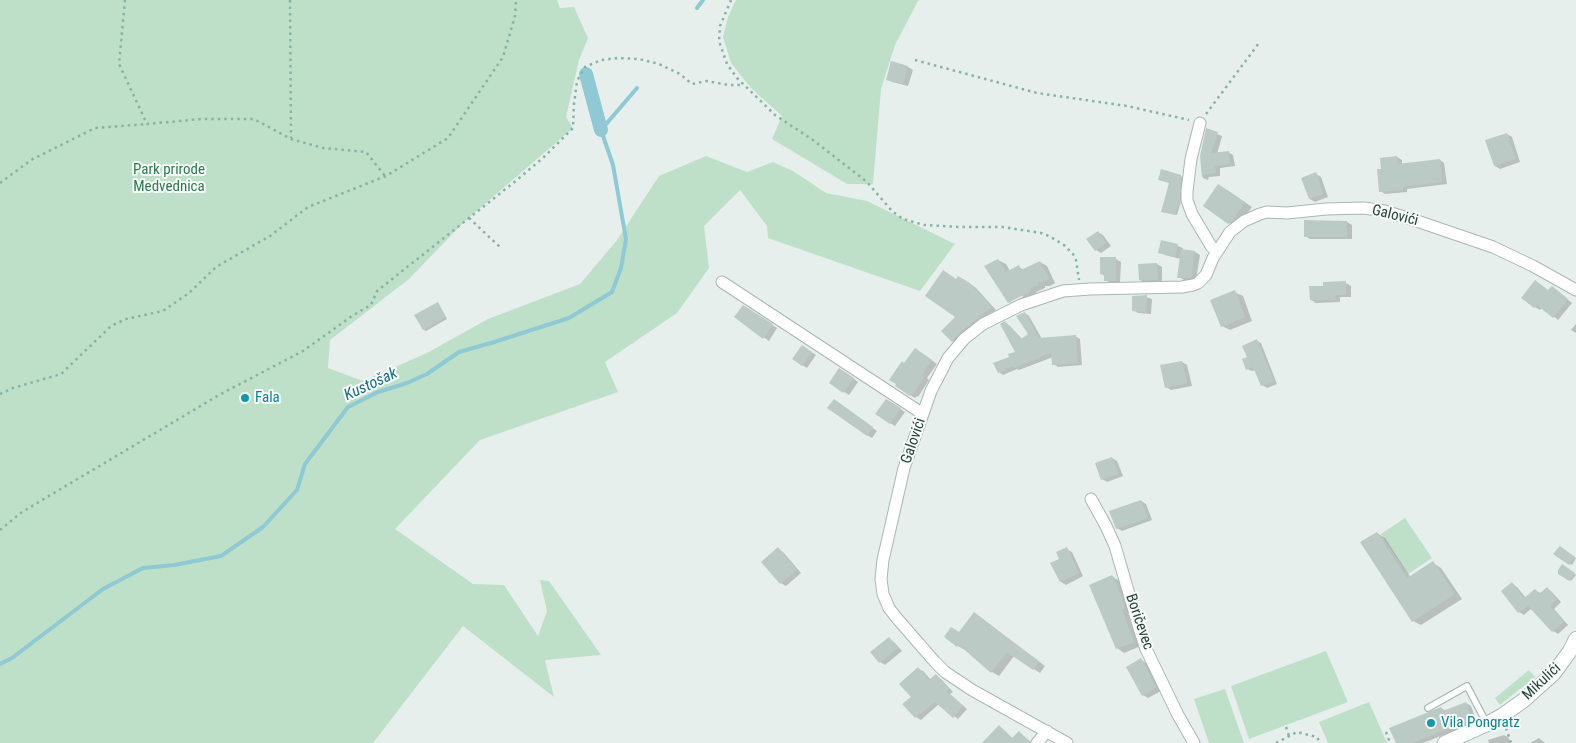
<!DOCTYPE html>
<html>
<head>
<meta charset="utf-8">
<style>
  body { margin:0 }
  canvas { display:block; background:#e6efeb }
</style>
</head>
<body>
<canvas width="1576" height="743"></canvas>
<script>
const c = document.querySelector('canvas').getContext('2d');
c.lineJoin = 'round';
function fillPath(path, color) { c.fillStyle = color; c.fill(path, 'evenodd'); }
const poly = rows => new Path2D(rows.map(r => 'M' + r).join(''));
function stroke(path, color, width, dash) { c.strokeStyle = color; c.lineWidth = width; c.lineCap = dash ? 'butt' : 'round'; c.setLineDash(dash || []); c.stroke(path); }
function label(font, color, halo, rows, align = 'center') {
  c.font = font + ' "Roboto Condensed",sans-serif'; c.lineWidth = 4; c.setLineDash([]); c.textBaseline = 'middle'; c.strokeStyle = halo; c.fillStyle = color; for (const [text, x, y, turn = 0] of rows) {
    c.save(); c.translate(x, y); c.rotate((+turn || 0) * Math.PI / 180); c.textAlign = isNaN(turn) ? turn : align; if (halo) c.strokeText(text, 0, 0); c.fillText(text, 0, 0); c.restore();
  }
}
const green = poly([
  [0,0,557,0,560,8,574,7,588,38,579,60,566,117,573,128,465,221,409,279,330,340,328,368,363,381,427,353,488,319,580,284,617,240,659,176,706,156,747,172,773,162,793,171,826,193,867,201,955,244,920,291,768,238,767,226,740,190,704,226,709,268,677,313,605,362,618,392,480,440,395,529,473,584,504,585,538,636,547,611,540,580,549,581,601,655,545,660,554,697,463,626,373,743,0,743],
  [736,0,920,0,918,1,895,45,881,89,873,184,847,184,772,139,782,116,751,88,731,63,723,37,728,17],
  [1405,518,1432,558,1408,574,1381,534],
  [1326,651,1348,702,1249,739,1231,686],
  [1529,670,1535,677,1500,705,1495,698],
  [1225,689,1244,743,1209,743,1194,699],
  [1369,702,1387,743,1328,743,1319,722]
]);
const shadow = poly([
  [891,62,908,67,913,70,908,86,892,82,887,79],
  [1217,134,1222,136,1217,154,1228,152,1233,155,1235,166,1220,168,1220,176,1209,177,1208,180,1203,178,1201,156],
  [1507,134,1512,137,1520,162,1500,169,1495,166],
  [1397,157,1402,160,1402,164,1440,160,1444,163,1447,184,1407,189,1407,192,1385,194,1380,191,1382,170],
  [1162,170,1183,177,1181,201,1177,215,1164,212,1171,183],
  [1316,174,1321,177,1328,197,1315,202,1310,199],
  [1227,190,1252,207,1237,227,1229,223],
  [1347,222,1352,225,1352,239,1310,239,1305,236],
  [1098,232,1103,235,1111,246,1101,253,1096,250],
  [1162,242,1178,246,1183,248,1182,250,1195,252,1200,255,1196,280,1184,280,1179,277,1181,259,1165,255,1160,252],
  [1116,259,1121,262,1120,283,1111,283,1105,280,1105,276,1101,274],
  [998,260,1006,264,1010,271,1019,267,1024,270,1040,262,1047,266,1055,283,1050,286,1045,286,1045,288,1036,292,1037,295,1016,306,1010,303,1023,297,1022,295,1010,301,1010,303,1009,302],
  [1157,264,1162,267,1162,282,1145,283,1140,280],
  [958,277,975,287,996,310,964,335,957,344,952,341,957,317,957,281],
  [1346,283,1351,286,1351,297,1340,297,1340,302,1316,303,1311,300,1324,287],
  [1549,291,1557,291,1572,303,1558,320,1542,307,1540,310,1535,307,1522,298],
  [1234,292,1243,296,1252,321,1230,330,1222,326],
  [1146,297,1152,299,1151,314,1138,313,1133,310],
  [438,304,447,319,426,331,424,330],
  [749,310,777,328,769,341,736,317],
  [1025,313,1029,316,1042,339,1075,336,1080,339,1082,365,1058,367,1054,364,1053,357,1019,370,1017,369,1003,375,999,372,1010,357,1017,352,1005,323,1010,326,1023,340,1029,335],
  [1576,324,1576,333,1571,330],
  [1257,341,1261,343,1277,384,1267,388,1262,385,1256,370,1252,371,1247,369,1248,358],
  [807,349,816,355,807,368,802,365],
  [920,352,937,364,927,378,929,380,918,397,917,396,915,398,910,395,905,365],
  [1182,362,1187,365,1192,386,1171,390,1166,387],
  [845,372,858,382,849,395,830,383],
  [891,403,905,412,895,426,890,423],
  [839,404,877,431,872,438,867,435],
  [1112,458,1117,461,1123,476,1107,482,1102,479],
  [1141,501,1146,504,1152,520,1122,531,1117,528],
  [1377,533,1385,538,1411,578,1433,563,1441,568,1462,599,1421,625,1413,621],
  [1560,547,1576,558,1572,565,1555,554],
  [778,549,783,552,801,573,786,586,781,583],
  [1066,549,1072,552,1083,576,1066,585,1061,582,1060,559],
  [1563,566,1576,575,1571,581,1558,572],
  [1112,576,1119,581,1132,612,1128,614,1141,646,1124,653,1117,648],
  [1512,584,1517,587,1526,598,1535,590,1540,593,1547,589,1551,591,1561,602,1554,609,1568,625,1558,634,1553,631,1532,608,1524,615,1519,612],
  [975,613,1045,666,1040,673,1014,656,999,676,992,672,966,649,965,650,958,646,945,637,960,633],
  [889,639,894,642,902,651,885,665,880,662],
  [1141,660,1146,663,1161,691,1148,698,1143,695],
  [918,669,923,671,931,680,936,676,941,679,953,692,950,694,967,709,958,719,939,704,921,720,916,717,904,704,912,697],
  [1466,703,1471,706,1477,722,1423,743,1397,743,1441,708,1446,711],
  [1004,730,1013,739,1020,733,1032,743,990,743],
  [1504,735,1509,738,1510,743,1489,743,1488,740],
  [1539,738,1545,743,1530,743]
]);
const stream = poly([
  [697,8,703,0],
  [0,664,12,658,103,589,143,568,174,565,221,556,263,527,297,490,305,464,348,407,378,392,407,383,427,374,459,352,491,343,569,318,612,292,621,268,626,239,613,165,601,130,637,88]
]);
const canal = poly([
  [586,74,601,130]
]);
const building = poly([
  [891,61,908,66,903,84,886,80],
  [1206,128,1218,132,1211,153,1229,151,1230,164,1215,166,1216,173,1203,175,1202,178,1200,156],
  [1507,133,1516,159,1494,166,1485,140],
  [1397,156,1398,164,1440,159,1442,182,1402,187,1403,190,1379,192,1377,169,1381,169,1380,158],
  [1161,169,1181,175,1180,199,1175,215,1161,212,1169,183,1158,180],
  [1316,172,1323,194,1309,199,1301,178],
  [1218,184,1245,202,1232,221,1228,224,1203,206],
  [1304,220,1347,221,1347,237,1304,237],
  [1098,231,1106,243,1095,251,1086,239],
  [1161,240,1178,244,1175,257,1158,253],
  [1181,249,1195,251,1191,278,1177,278],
  [1100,257,1116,257,1116,281,1104,281,1104,275,1100,274],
  [998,259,1006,272,1019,265,1021,270,1040,261,1049,279,1042,282,1038,282,1038,285,1030,288,1031,291,1008,303,984,266],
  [1157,263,1158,280,1139,280,1138,264],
  [943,270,956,279,958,276,970,283,992,307,959,333,952,342,941,331,955,317,925,296],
  [1535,280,1548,290,1552,286,1568,299,1553,318,1537,305,1534,308,1521,298],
  [1346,281,1346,295,1335,295,1336,300,1310,300,1309,286,1323,286,1323,282],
  [1235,290,1245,317,1221,327,1210,300],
  [1147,295,1146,312,1132,311,1132,296],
  [438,302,446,317,423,330,414,315],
  [743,305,773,324,763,339,734,317],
  [1025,312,1039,338,1076,335,1078,363,1052,365,1051,353,1014,368,1013,366,998,373,993,363,1009,357,1008,354,1015,352,1000,324,1005,321,1021,339,1028,334,1016,316],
  [1257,339,1274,381,1261,386,1253,367,1246,370,1242,359,1247,357,1242,346],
  [802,345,812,352,802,366,792,359],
  [915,348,932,360,922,375,925,376,912,395,911,394,910,396,895,386,896,384,889,380,902,361,904,363],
  [1182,361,1187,383,1165,388,1160,365],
  [839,368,854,378,843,393,829,383],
  [834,399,873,427,867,436,827,408],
  [886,399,901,408,890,424,875,414],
  [1112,457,1119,474,1101,480,1095,463],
  [1141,500,1148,518,1116,529,1109,511],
  [1377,532,1407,578,1433,561,1455,594,1412,622,1360,542],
  [1560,546,1575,557,1569,565,1553,554],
  [778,547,797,570,780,584,761,562],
  [1067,547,1079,573,1060,582,1050,563,1059,559,1056,552],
  [1562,564,1575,573,1569,581,1558,574,1558,570],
  [1112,575,1122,597,1125,608,1122,610,1134,642,1116,649,1089,585],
  [1512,582,1524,598,1535,589,1539,594,1547,587,1557,599,1550,606,1564,622,1552,632,1528,606,1518,613,1501,591],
  [974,612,1014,643,1039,661,1033,670,1007,652,991,673,959,645,957,647,944,637,951,627,959,632],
  [889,637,898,648,879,663,870,652],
  [1141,658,1156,688,1142,696,1126,667],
  [918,667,929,680,936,674,949,689,946,691,963,706,953,718,935,702,915,718,902,704,911,697,899,684],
  [1466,702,1472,719,1412,743,1396,743,1389,728,1441,707,1443,711],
  [999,725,1012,738,1019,731,1030,743,982,743]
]);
const path = poly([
  [125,0,119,64,147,124,201,119,254,119,291,139,323,148,366,152,385,176],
  [290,0,291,138],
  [731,0,720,26,719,41,727,64,737,78,775,115,813,140,867,182,892,211,903,219,924,225,959,227,1003,227,1041,233,1049,236,1064,245,1073,254,1076,260,1079,280],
  [915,60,1037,93,1127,106,1189,120],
  [1206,114,1259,43],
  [0,183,31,160,95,128,147,124],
  [469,218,502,249],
  [0,394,13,388,61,374,111,326,126,319,163,311,189,293,216,267,270,236,308,207,386,176,448,138,503,57,515,16,516,0],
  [0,530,22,512,219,395,303,351,352,316,371,305,377,291,517,180,545,156,573,128,574,104,577,81,585,67,601,60,618,58,639,59,659,64,680,74,692,84,707,81,728,85,744,85],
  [1286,727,1289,736],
  [1506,728,1511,743],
  [1386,732,1390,743],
  [1276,743,1297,732,1317,737,1320,743]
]);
const service = poly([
  [1428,708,1467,686,1487,724]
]);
const minor = poly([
  [1200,123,1191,159,1187,191,1187,200,1192,214,1211,246,1217,252],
  [722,282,923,414],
  [1091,499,1106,526,1115,546,1139,628,1146,649,1178,715,1194,743],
  [1037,743,1047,731],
  [1067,743,972,690,945,672,935,662,895,616,889,608,883,594,881,579,883,560,904,468,931,391,948,358,964,339,983,324,1021,305,1063,291,1090,289,1182,287,1193,285,1198,283,1206,275,1213,258,1230,232,1244,221,1260,214,1267,212,1287,213,1326,209,1364,208,1385,211,1417,221,1493,247,1533,266,1576,290]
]);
const tertiary = poly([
  [1445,743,1487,724,1503,715,1524,700,1554,673,1570,651,1576,639]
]);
const markers = [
  [245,398,5,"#0f9aa8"],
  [1431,723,5,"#0f9aa8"]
];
const parkNames = [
  ["Park prirode",169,170],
  ["Medvednica",169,187]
];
const streetNames = [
  ["Galovići",1395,216,14],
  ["Galovići",914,441,-71],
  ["Boričevec",1139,622,71],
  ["Mikulići",1542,682,-43]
];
const cultureNames = [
  ["Fala",255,398],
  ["Vila Pongratz",1441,723]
];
const waterNames = [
  ["Kustošak",371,385,-25]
];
fillPath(green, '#bfe0c8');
fillPath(shadow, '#0003');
stroke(stream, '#8ec9d4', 4);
stroke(canal, '#8ec9d4', 14);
fillPath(building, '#bbcac4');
stroke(service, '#a8b8b2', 8);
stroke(minor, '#a8b8b2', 13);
stroke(tertiary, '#a8b8b2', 16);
stroke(path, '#86b3a5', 2.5, [2.5, 4]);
stroke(service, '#fff', 5.5);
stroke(minor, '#fff', 11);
stroke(tertiary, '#fff', 14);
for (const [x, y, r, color] of markers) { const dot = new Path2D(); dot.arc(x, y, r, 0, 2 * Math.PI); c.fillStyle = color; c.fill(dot); stroke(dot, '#f7fbf9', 2); }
label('15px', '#2d7a4b', '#f7fbf9', parkNames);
label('15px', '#24423a', '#f7fbf9', streetNames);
label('15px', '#0d838f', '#f7fbf9', cultureNames, 'left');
label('italic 16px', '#1c6f80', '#f7fbf9', waterNames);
</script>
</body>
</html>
